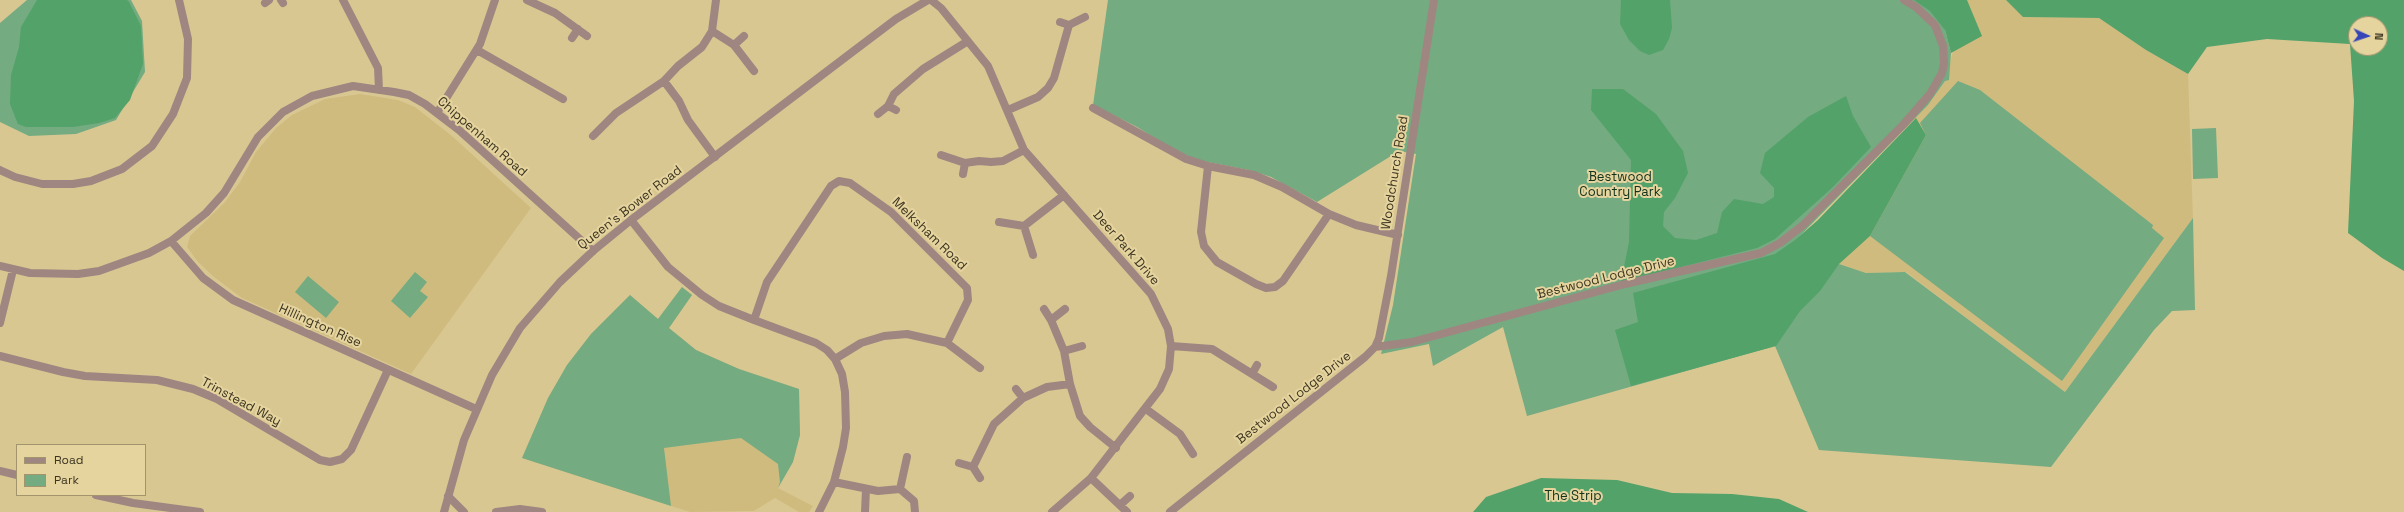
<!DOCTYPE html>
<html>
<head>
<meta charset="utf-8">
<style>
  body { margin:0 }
  #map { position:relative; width:2404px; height:512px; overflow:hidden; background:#d9c792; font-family:"Space Grotesk",sans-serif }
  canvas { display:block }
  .legend { position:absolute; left:16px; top:444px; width:130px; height:52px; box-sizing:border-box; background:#e6d49f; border:1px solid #a2946c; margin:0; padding:5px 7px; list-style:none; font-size:12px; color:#3c3520 }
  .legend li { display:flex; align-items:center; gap:8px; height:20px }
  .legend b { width:20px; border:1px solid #a2946c }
  .north { position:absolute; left:2348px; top:16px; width:40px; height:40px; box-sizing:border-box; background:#e6d49f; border:1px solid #a2946c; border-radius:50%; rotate:93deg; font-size:11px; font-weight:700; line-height:16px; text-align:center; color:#3c3520 }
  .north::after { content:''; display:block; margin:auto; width:14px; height:18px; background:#3645b7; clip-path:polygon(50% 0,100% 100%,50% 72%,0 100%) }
</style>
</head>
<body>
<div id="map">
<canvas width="2404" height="512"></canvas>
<ul class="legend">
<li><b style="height:5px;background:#a08681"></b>Road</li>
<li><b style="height:11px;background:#74ab81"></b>Park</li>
</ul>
<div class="north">N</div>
</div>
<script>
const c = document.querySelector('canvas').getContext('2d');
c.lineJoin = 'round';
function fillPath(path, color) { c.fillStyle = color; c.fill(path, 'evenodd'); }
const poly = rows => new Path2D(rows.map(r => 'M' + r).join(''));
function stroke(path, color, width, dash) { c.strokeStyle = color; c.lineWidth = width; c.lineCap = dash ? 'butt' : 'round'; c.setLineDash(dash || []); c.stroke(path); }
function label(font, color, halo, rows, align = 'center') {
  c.font = font + ' "Space Grotesk",sans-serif'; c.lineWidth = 4; c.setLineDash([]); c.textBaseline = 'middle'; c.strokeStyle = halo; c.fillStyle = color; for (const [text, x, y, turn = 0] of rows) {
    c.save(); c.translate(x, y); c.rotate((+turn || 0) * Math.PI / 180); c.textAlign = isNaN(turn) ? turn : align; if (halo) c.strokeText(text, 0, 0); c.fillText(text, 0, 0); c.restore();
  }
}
const built = poly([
  [1967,0,2006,0,2024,17,2099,18,2146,50,2188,74,2193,218,2065,392,1906,272,1866,273,1839,264,1818,220,1928,105,1945,81],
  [360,94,398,100,415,107,452,136,531,208,411,374,242,298,214,277,198,262,187,247,190,236,225,202,240,182,256,152,276,128,292,115,325,99],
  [682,287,692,295,669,328,696,350,739,369,799,389,800,435,793,462,778,488,813,506,809,512,799,512,775,498,754,511,690,512,522,458,548,398,567,365,591,334,630,295,658,319]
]);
const green = poly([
  [27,0,131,0,142,21,145,72,116,120,76,134,29,136,0,122,0,23],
  [1108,0,1967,0,1945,30,1951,53,1949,80,1945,81,1928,105,1796,240,1839,264,1866,273,1905,272,2065,392,2193,218,2195,310,2172,311,2154,330,2051,467,1819,450,1775,346,1527,416,1503,327,1433,366,1429,344,1381,354,1393,305,1416,154,1399,151,1317,202,1271,177,1249,170,1197,160,1171,148,1137,127,1093,105],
  [1958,81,1980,90,2153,225,2152,228,2164,238,2062,381,1870,236,1926,135,1920,123],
  [2216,128,2218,178,2193,179,2192,129],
  [415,272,427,282,420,291,428,297,410,318,391,301],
  [308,276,339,302,326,318,295,292],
  [682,287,692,295,669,328,696,350,739,369,799,389,800,435,793,462,778,488,780,482,778,464,741,438,664,448,671,506,522,458,548,398,567,365,591,334,630,295,658,319]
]);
const forest = poly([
  [37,0,127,0,129,2,141,26,143,64,130,100,115,118,99,123,73,127,26,127,18,124,10,104,11,75,19,47,21,27],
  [1621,0,1670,0,1672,28,1669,39,1663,50,1649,55,1640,51,1629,40,1620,24],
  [1914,0,1967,0,1982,36,1951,53,1945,30,1930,11],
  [2006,0,2404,0,2404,271,2382,258,2348,233,2354,101,2350,44,2267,39,2207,47,2188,74,2146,50,2099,18,2023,17],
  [2356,24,2380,24,2380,48,2356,48],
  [1592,89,1623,89,1656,114,1683,151,1688,173,1675,198,1664,212,1663,226,1675,238,1696,240,1717,233,1722,212,1734,199,1763,204,1774,197,1774,188,1760,173,1765,153,1808,117,1846,96,1853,116,1871,147,1833,187,1775,239,1757,248,1621,282,1629,242,1631,160,1591,110],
  [1916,118,1926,135,1870,236,1839,264,1820,291,1800,311,1776,346,1631,386,1615,330,1638,322,1633,293,1775,254,1795,240,1818,220],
  [1541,478,1617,480,1672,493,1732,494,1779,499,1808,512,1473,512,1486,497]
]);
const minor = poly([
  [281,0,283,3],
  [343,0,378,68,379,90],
  [527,0,555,13,587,36],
  [931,0,941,8,988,66,1024,150,1151,294,1168,329,1171,346,1169,369,1160,389,1091,478,1052,512],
  [265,3,269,0],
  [1060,22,1069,25,1085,17],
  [712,31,734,45,754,71],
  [572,38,578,29],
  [734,45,744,36],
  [477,50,563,99],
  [664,81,679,101,688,120,715,157],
  [888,106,896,110],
  [1093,108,1186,159,1208,166,1254,175,1282,187,1329,214,1356,225,1398,235],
  [1008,110,1038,97,1048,88,1054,78,1069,25],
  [437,113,480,44,495,0],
  [878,114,888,106,894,94,923,69,968,41],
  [593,136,616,113,664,81,678,66,702,47,712,31,716,0],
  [941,155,965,163,979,161,991,162,1003,161,1024,150],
  [1208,166,1201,232,1204,246,1217,262,1256,284,1266,288,1275,287,1283,281,1329,214],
  [0,170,15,177,42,184,73,184,91,181,122,169,152,146,173,114,187,78,188,39,179,0],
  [963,174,965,163],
  [631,220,668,267,702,295,719,306,754,320,816,343,827,350,835,359,842,374,845,392,846,428,843,447,834,482,819,512],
  [999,222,1024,226,1064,195],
  [1024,226,1033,255],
  [171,241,203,278,233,300,476,409],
  [0,266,30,273,78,274,99,271,149,253,171,241,206,213,224,193,258,137,283,112,312,96,353,86,394,92,409,95,425,104,459,130,593,251],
  [1044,309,1051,320,1065,309],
  [754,320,767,282,831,186,839,181,850,183,891,212,967,288,968,300,947,343],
  [1051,320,1064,351,1070,384,1080,416,1090,427,1116,448],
  [0,323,13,270],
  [1171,346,1212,349,1273,387],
  [1375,347,1379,338,1391,276,1434,0],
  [1064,351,1082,346],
  [0,356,63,372,85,376,157,380,193,389,217,399,320,460,330,462,342,459,351,450,388,370],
  [835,359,861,343,884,336,907,334,947,343,980,368],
  [1252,374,1257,365],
  [1016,389,1023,398],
  [1146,409,1180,434,1193,454],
  [959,463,973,467,980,478],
  [973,467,994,424,1023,398,1047,387,1070,384],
  [0,471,17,475],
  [1091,478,1127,512],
  [834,482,878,491,900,489],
  [900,489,907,457],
  [900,489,914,501,915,512],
  [96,495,133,503,200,512],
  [448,496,464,512],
  [1120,505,1130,496],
  [496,512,520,509,542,512],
  [865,512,866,489],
  [1170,512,1365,357,1375,347,1412,342,1625,284,1761,253,1780,243,1802,226,1903,125,1930,94,1942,73,1944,63,1943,46,1935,25,1916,7,1904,0]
]);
const tertiary = poly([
  [444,512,464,440,492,375,520,328,560,282,593,251,631,220,851,53,896,19,928,0]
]);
const streetNames = [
  ["Chippenham Road",482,137,41],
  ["Woodchurch Road",1395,173,-81],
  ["Queen's Bower Road",630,208,-38],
  ["Melksham Road",929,234,44],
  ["Deer Park Drive",1126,248,49],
  ["Bestwood Lodge Drive",1606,278,-14],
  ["Hillington Rise",320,326,24],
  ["Bestwood Lodge Drive",1294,398,-38],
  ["Trinstead Way",241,402,28]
];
const parkNames = [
  ["Bestwood",1620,177],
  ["Country Park",1620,192],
  ["The Strip",1573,496]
];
fillPath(built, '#d0bb7f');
fillPath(green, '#74ab81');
fillPath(forest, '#53a26a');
stroke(minor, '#a08681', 8);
stroke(tertiary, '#a08681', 8);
label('13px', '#3c3520', '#e6d49f', streetNames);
label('13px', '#11331c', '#e6d49f', parkNames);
</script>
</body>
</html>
